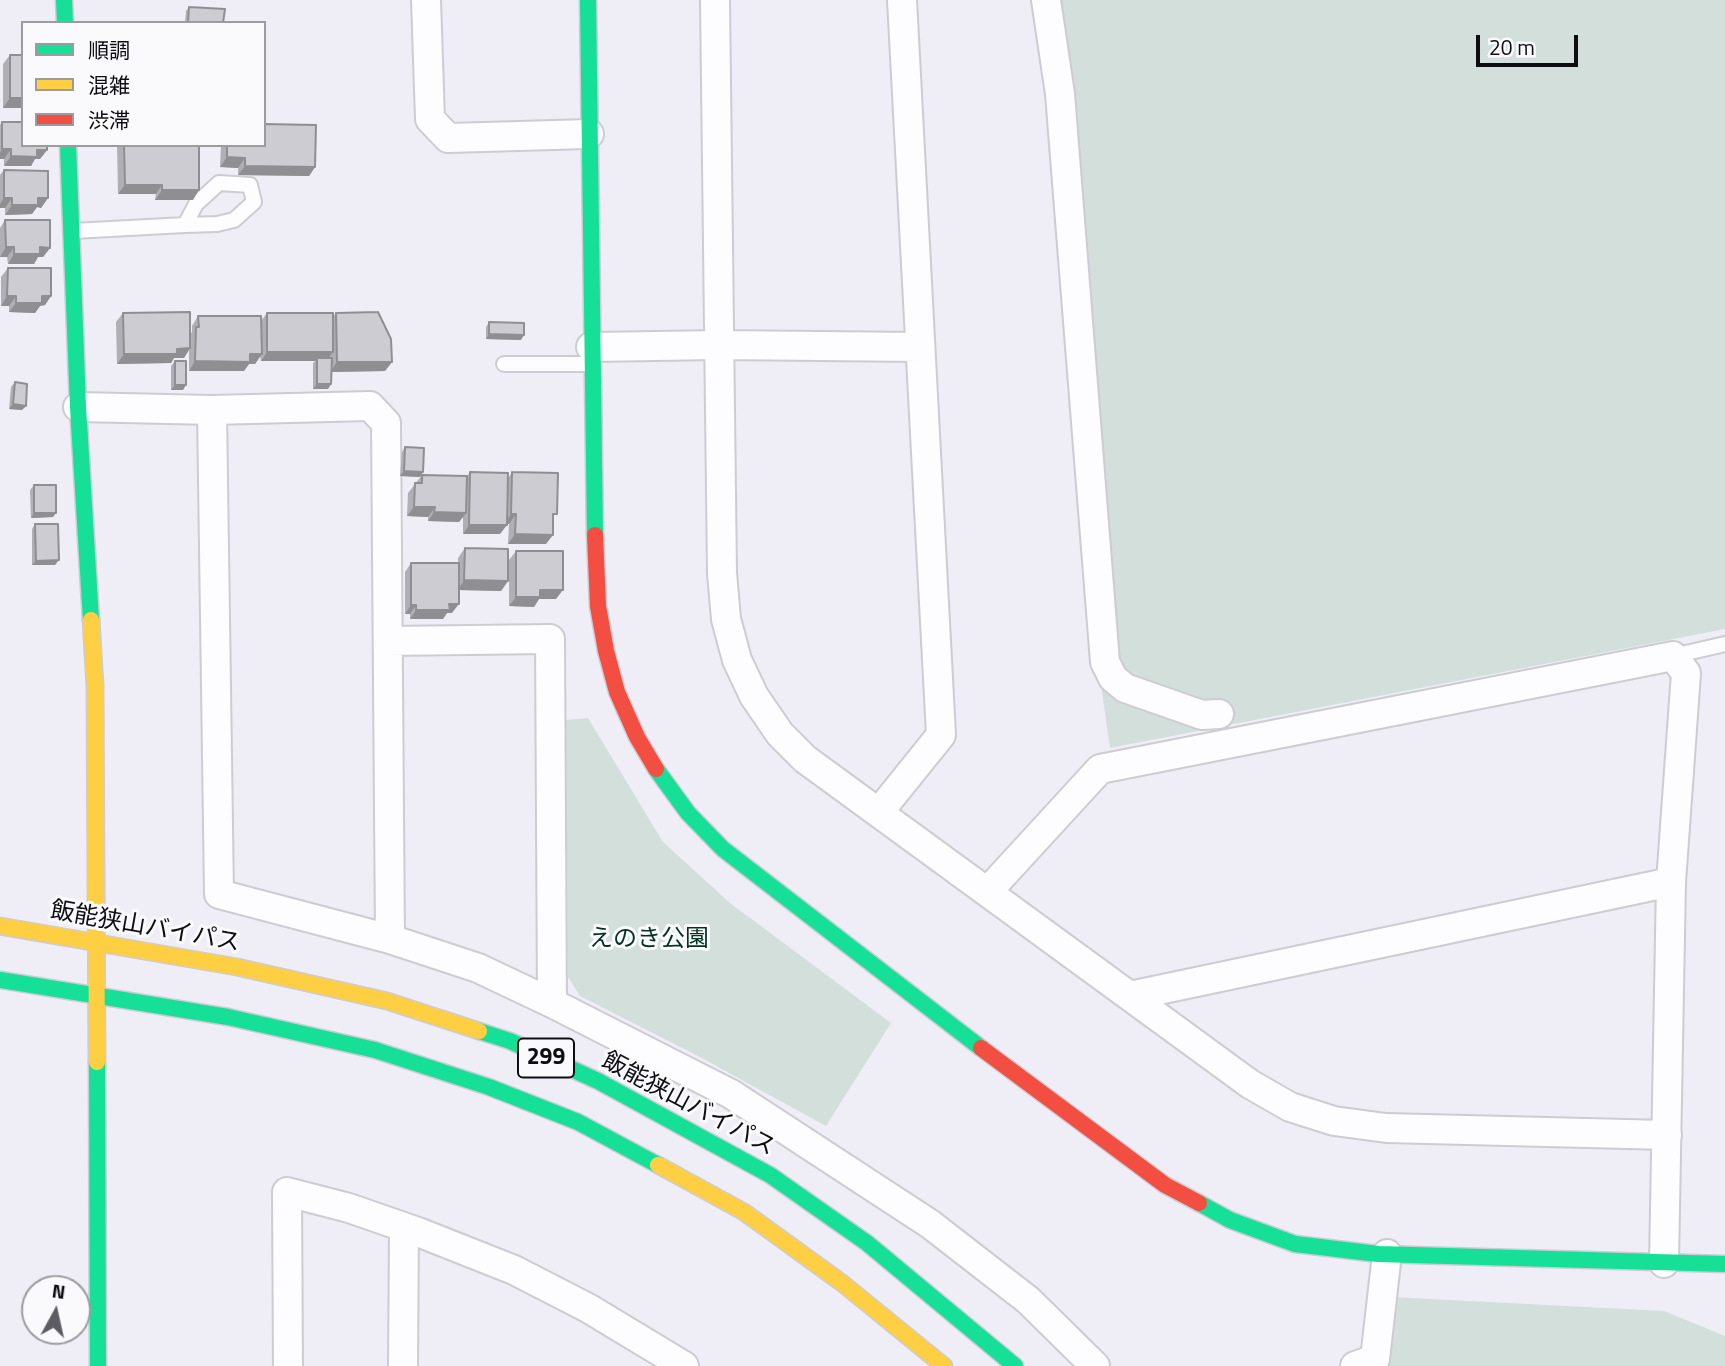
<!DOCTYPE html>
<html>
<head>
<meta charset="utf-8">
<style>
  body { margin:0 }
  #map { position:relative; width:1725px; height:1366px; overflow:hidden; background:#efeef6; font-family:"Titillium Web","Noto Sans JP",sans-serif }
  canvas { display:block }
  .legend { position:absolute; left:21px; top:21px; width:245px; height:126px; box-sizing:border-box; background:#fafafd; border:2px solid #9c9b9f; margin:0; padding:9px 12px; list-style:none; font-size:21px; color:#0e0d12 }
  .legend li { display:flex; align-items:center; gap:14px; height:35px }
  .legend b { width:35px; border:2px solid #9c9b9f }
  .north { position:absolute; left:21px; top:1275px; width:70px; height:70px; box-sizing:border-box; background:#fafafd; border:2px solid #9c9b9f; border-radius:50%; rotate:8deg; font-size:19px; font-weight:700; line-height:28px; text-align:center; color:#0e0d12 }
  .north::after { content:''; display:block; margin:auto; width:24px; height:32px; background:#5d5c62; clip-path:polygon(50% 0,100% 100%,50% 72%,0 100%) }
  .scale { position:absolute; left:1476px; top:35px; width:102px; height:32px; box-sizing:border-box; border:4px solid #0e0d12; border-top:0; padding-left:9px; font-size:21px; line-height:24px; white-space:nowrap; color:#0e0d12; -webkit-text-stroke:5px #fafafd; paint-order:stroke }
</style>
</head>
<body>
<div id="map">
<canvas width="1725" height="1366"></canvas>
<ul class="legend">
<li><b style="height:9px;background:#16e098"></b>順調</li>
<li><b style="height:9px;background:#ffcf43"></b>混雑</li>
<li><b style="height:9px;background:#f24e42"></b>渋滞</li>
</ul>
<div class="north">N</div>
<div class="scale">20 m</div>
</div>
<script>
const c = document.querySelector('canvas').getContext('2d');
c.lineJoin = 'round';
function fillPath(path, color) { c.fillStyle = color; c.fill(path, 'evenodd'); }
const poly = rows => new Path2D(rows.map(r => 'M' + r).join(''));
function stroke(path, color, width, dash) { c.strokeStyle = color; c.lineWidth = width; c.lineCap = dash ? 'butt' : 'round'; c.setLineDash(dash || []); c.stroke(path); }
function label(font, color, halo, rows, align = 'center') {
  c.font = font + ' "Titillium Web","Noto Sans JP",sans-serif'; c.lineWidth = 6; c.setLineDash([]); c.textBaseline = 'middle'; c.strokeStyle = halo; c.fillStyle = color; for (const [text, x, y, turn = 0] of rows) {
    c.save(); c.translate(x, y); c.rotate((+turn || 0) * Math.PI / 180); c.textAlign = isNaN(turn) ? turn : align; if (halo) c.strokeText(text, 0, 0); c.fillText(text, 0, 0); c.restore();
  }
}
const green = poly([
  [1039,0,1725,0,1725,629,1110,748,1097,657],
  [588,718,663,842,730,903,891,1023,826,1126,698,1056,580,996,568,977,566,720],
  [1390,1297,1664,1311,1725,1336,1725,1366,1380,1366]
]);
const lane = poly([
  [73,231,185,225,196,204,219,183,250,185,254,202,234,220,217,224,185,225],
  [504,364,590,364],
  [1673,656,1725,644]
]);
const street = poly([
  [426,0,430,119,448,138,589,134],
  [715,0,722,573,726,619,737,660,754,696,780,734,805,759,1250,1084,1290,1107,1334,1121,1386,1128,1667,1135],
  [1046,0,1060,94,1105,662,1113,678,1125,688,1202,715,1219,714],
  [591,347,719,345,920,347],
  [78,407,212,410,370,406,386,423,390,939],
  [212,410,219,894,390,939,478,968,552,1003,731,1094,930,1224,1028,1300,1095,1366],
  [388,641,550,639,552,1003],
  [879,812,941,735,902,0],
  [988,891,1100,769,1673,656,1686,673,1671,882,1664,1263],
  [1130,996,1671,882],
  [288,1366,287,1192,349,1208,418,1232,514,1270,588,1308,684,1366],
  [403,1366,404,1228],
  [1355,1366,1375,1359,1387,1254]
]);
const fast = poly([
  [64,0,65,23],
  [588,0,595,535],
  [68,145,78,407,91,620],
  [656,769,688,813,723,849,981,1048],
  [0,980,228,1017,375,1050,489,1087,578,1122,658,1165],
  [479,1031,510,1041,598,1081,770,1175,867,1243,1015,1366],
  [97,1062,98,1366],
  [1199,1203,1230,1220,1295,1244,1378,1254,1725,1264]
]);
const slow = poly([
  [91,620,95,686,97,1062],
  [0,926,237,967,387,1001,479,1031],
  [658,1165,744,1212,842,1283,944,1366]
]);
const jam = poly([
  [595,535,598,606,606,651,617,692,637,737,656,769],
  [981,1048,1165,1185,1199,1203]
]);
const wall = poly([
  [189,7,223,23,185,23,186,11],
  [10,55,23,55,23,108,3,108,3,64],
  [2,122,47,150,40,159,35,159,31,166,4,166,4,159,0,159,0,125],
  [117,145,199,145,193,200,155,200,156,194,118,194],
  [221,145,264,145,315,167,309,176,238,175,238,168,220,167],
  [4,170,48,198,41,208,37,207,32,214,5,215,5,208,0,208,0,175],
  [5,220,50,248,43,257,38,257,34,264,8,264,7,257,0,257,0,228],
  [8,268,51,296,45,305,40,306,35,313,9,312,9,306,1,306,1,277],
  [123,313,190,335,192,332,192,326,198,316,261,321,267,313,333,317,336,313,392,362,385,371,331,372,331,384,328,389,313,389,313,363,315,361,261,361,260,356,255,364,249,364,244,371,189,371,189,350,184,358,174,358,171,363,117,364,116,322],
  [489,322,521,340,486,339,486,327],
  [175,361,183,390,171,390,171,366],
  [15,382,26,406,22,410,9,409,11,387],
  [405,447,423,472,420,477,400,476,402,452],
  [470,472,508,479,512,472,553,520,546,544,508,544,509,524,507,524,500,534,463,534,463,517,459,522,428,521,428,517,407,516,408,493,422,475,467,476],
  [34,485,53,517,31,518,30,490],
  [35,524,55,565,32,565,32,529],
  [465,548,508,581,501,591,459,590,452,613,447,613,443,619,410,619,410,614,405,614,405,572,411,563,458,563,458,558],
  [516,551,556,599,539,599,534,607,509,606,509,560]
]);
const shadedWall = poly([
  [10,98,23,98,23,108,3,108],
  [2,149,11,149,4,159,0,159,0,153],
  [37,150,47,150,40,159,35,159,31,166,4,166,11,156],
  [227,157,245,158,238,168,220,167],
  [245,166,315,167,309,176,238,175],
  [125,185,162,185,156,194,118,194],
  [162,190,199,190,193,200,155,200],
  [4,198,12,198,5,208,0,208,0,204],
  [38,198,48,198,41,208,37,207,32,214,5,215,12,205],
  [6,247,14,247,7,257,0,257],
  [40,247,50,248,43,257,38,257,34,264,8,264,14,254],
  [7,296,16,296,9,306,1,306],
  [42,296,51,296,45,305,40,306,35,313,9,312,16,303],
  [489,334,524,335,521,340,486,339],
  [190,348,184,358,174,358,171,363,117,364,124,354],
  [267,352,333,352,326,361,317,358,315,361,261,361],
  [250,354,262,354,255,364,249,364,244,371,189,371,195,361],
  [337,362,392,362,385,371,330,372],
  [317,384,331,384,328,389,313,389],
  [175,385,186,385,183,390,171,390],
  [13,404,26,406,22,410,9,409],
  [404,471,423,472,420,477,400,476],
  [414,507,435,507,428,517,407,516],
  [434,512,466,513,459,522,428,521],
  [34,513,56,513,53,517,31,518],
  [511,514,516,514,509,524,505,524],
  [469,525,507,525,500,534,463,534],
  [515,534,553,535,546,544,508,544],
  [59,560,55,565,32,565,36,561],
  [464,580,508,581,501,591,458,590],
  [540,590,563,590,556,599,539,599,534,607,509,606,516,597],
  [449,604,459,604,452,613,447,613,443,619,410,619,416,610],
  [411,605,416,605,410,614,405,614]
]);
const building = poly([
  [189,7,225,9,223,23,188,23,189,7],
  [10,55,23,55,23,98,10,98,10,55],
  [2,122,23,122,23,145,47,145,47,150,37,150,37,157,11,156,11,149,2,149,2,122],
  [264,124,316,125,315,167,245,166,245,158,227,157,227,145,264,145,264,124],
  [124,145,199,145,199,190,162,190,162,185,125,185,124,145],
  [4,170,48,171,48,198,38,198,38,205,12,205,12,198,4,198,4,170],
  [5,220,50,220,50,248,40,247,40,254,14,254,14,247,6,247,5,220],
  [8,268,51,268,51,296,42,296,42,303,16,303,16,296,7,296,8,268],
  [190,312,190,348,177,349,177,354,124,354,123,313,190,312],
  [378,312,391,339,392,362,337,362,336,313,378,312],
  [267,313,333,313,333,352,267,352,267,313],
  [198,316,261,316,262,354,250,354,250,362,195,361,196,327,199,327,198,316],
  [489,322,524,323,524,335,489,334,489,322],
  [317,358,332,358,331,384,317,384,317,358],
  [175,361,186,361,186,385,175,385,175,361],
  [15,382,27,384,26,406,13,404,15,382],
  [405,447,424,448,423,472,404,471,405,447],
  [470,472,508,473,507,525,469,525,470,472],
  [512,472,558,473,557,514,553,514,553,535,515,534,516,514,511,514,512,472],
  [422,475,467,476,466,513,434,512,435,507,414,507,415,483,422,483,422,475],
  [34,485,56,485,56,513,34,513,34,485],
  [35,524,58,524,59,560,36,561,35,524],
  [465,548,508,549,508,581,464,580,465,548],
  [516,551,563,551,563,590,540,590,540,597,516,597,516,551],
  [411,563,459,563,459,604,449,604,450,610,416,610,416,605,411,605,411,563]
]);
const shields = [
  [546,1058,56]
];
const shieldNames = [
  ["299",546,1058]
];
const streetNames = [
  ["飯能狭山バイパス",145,928,10],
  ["飯能狭山バイパス",688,1105,28]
];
const parkNames = [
  ["えのき公園",649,940]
];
fillPath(green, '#d2dfdb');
stroke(lane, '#cdccd2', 18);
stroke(street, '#cdccd2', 32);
stroke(fast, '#cdccd2', 19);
stroke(slow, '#cdccd2', 19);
stroke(jam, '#cdccd2', 19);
stroke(lane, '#fdfcfe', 14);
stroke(street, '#fdfcfe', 28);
stroke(fast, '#16e098', 16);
stroke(slow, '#ffcf43', 16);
stroke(jam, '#f24e42', 16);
fillPath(wall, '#afafb5');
fillPath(shadedWall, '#8f8f93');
fillPath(building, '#ccccd2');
stroke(building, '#8f8f93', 2);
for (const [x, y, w] of shields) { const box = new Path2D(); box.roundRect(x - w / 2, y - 19.5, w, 39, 5); c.fillStyle = '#fafafd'; c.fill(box); stroke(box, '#0e0d12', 2); }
label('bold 23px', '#0e0d12', null, shieldNames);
label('24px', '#0e0d12', '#fafafd', streetNames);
label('24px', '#033221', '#fafafd', parkNames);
</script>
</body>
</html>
